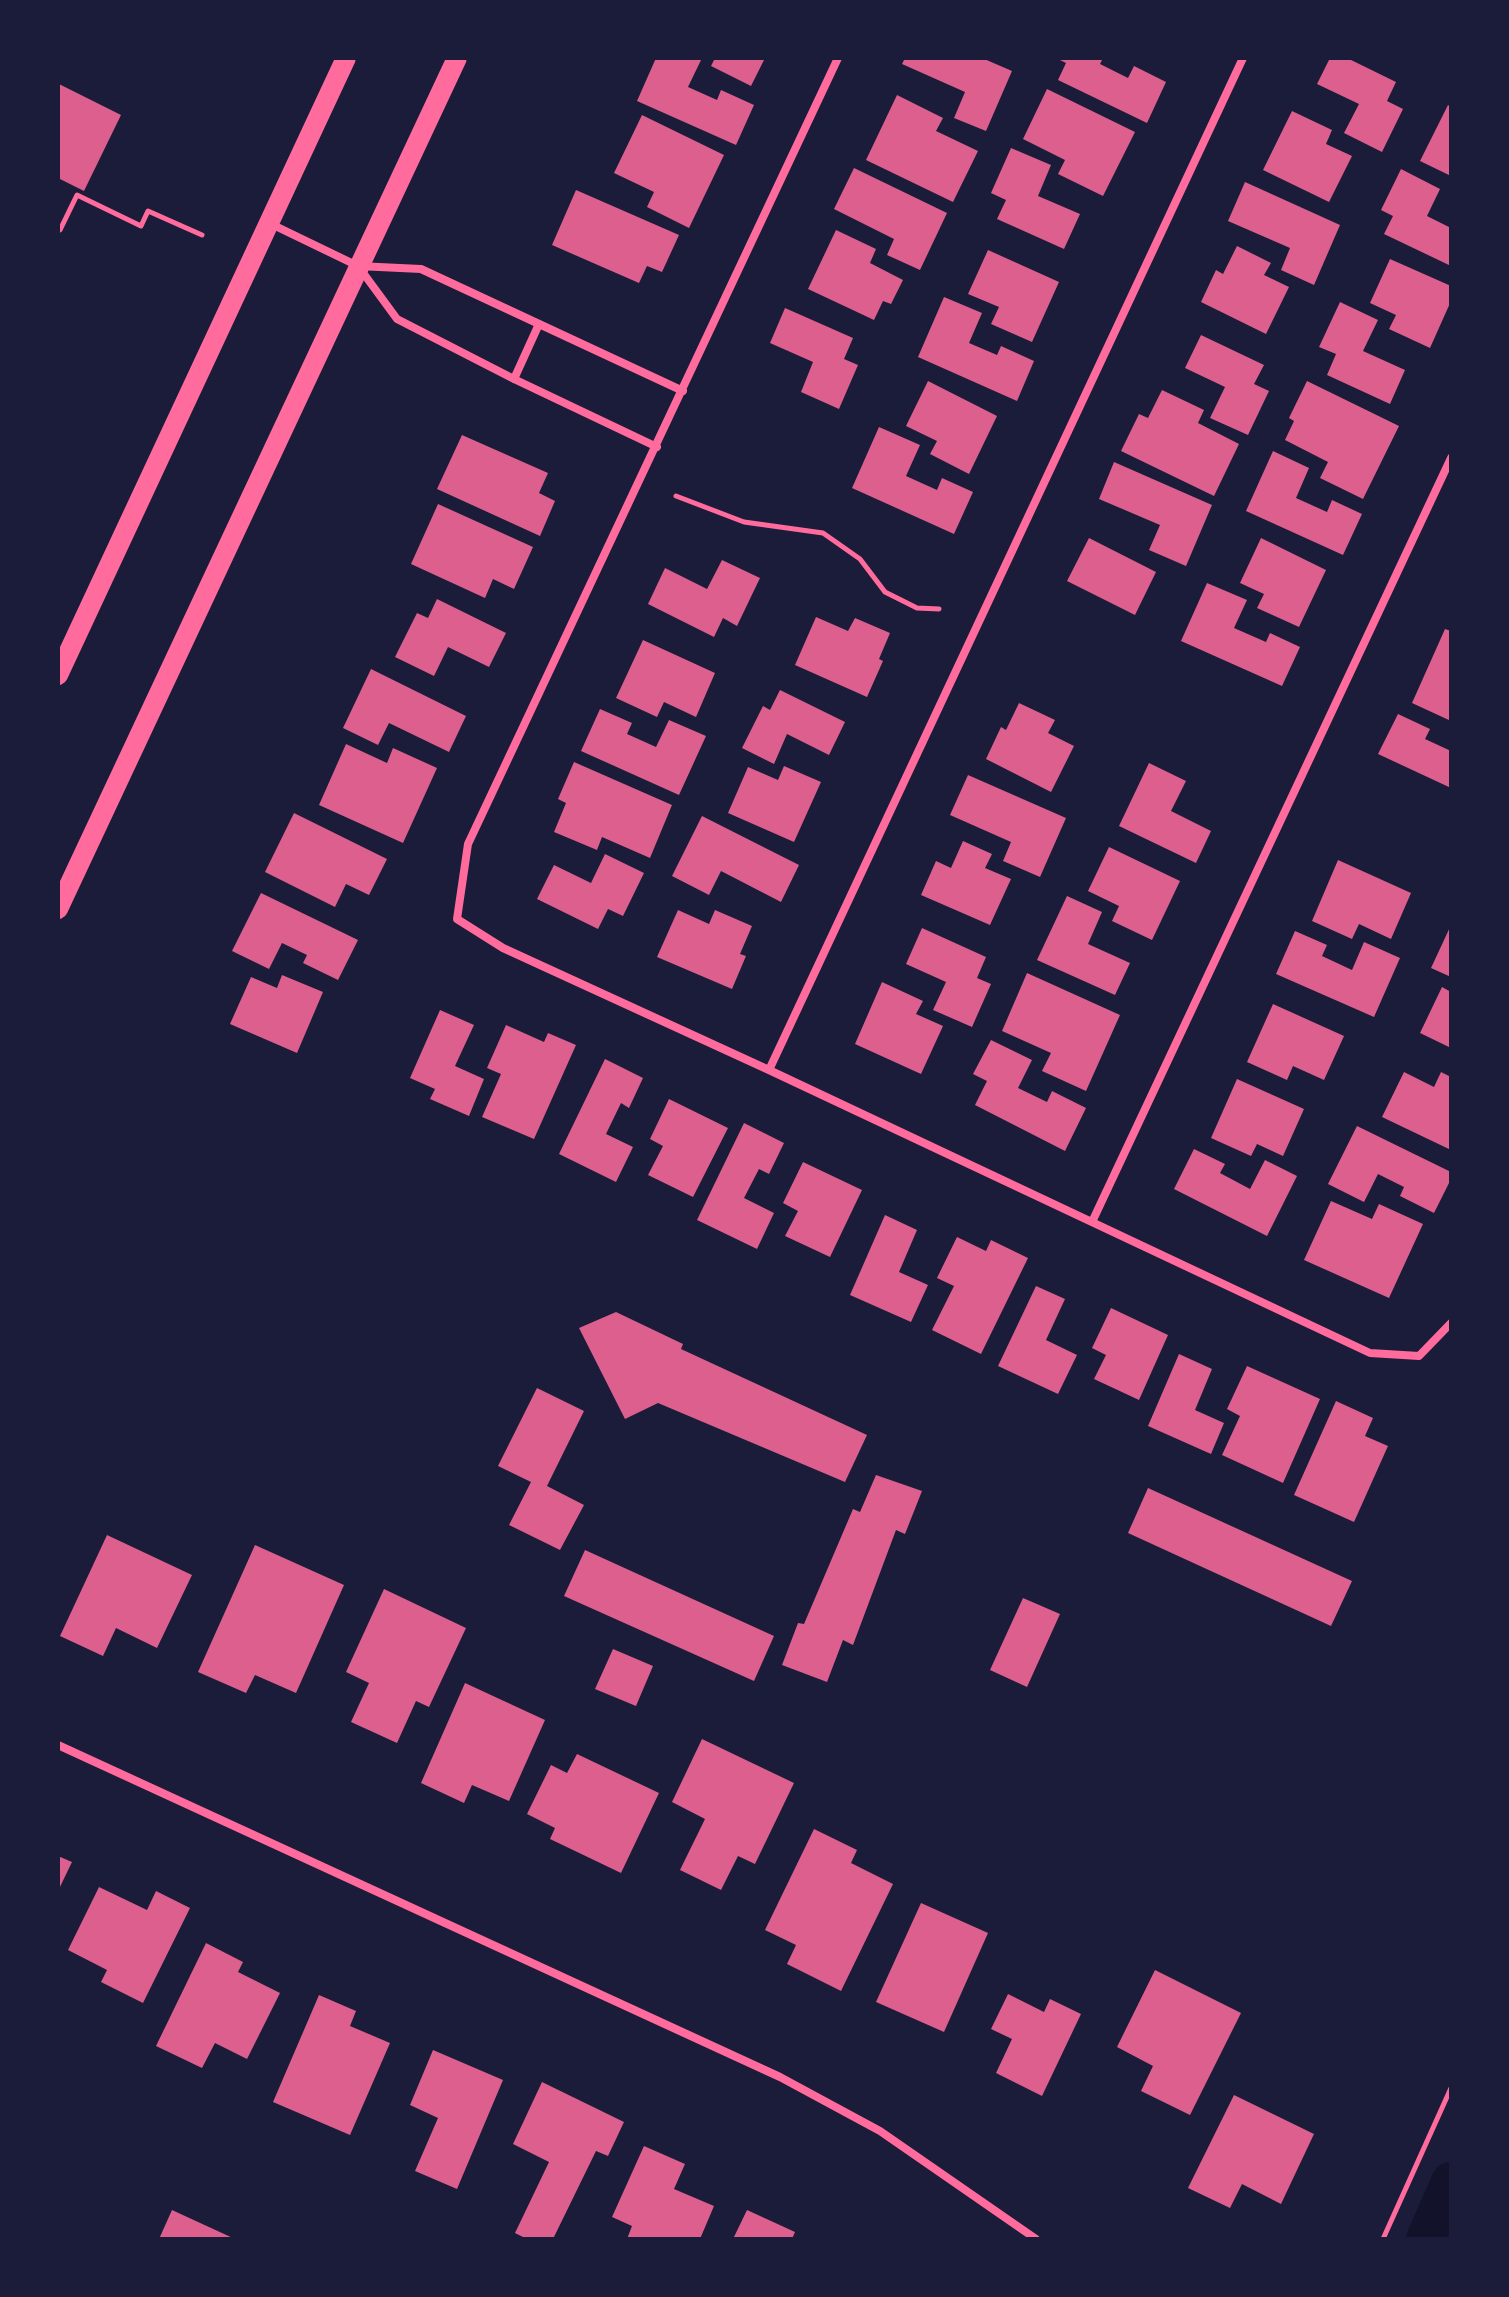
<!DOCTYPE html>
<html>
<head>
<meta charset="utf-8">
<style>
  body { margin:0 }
  #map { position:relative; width:1509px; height:2297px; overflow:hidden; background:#1b1b3a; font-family:Rubik,sans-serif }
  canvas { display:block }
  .frame { position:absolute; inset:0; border:60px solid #1b1b3a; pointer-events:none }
</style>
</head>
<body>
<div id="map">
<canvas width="1509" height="2297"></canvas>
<div class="frame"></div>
</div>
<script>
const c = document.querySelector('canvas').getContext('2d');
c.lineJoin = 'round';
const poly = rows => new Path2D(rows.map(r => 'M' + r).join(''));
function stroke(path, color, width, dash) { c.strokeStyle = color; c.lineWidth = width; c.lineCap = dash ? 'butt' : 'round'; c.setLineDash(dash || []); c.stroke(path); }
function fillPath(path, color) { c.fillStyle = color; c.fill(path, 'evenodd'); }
const canal = poly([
  [1426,2239,1451,2182]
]);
const building = poly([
  [656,58,702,58,688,87,717,100,721,90,754,105,736,145,637,101],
  [715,58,765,58,751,86,711,66],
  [905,58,982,58,1012,71,986,131,954,118,965,92,902,64],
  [1056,58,1103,58,1100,64,1128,78,1134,66,1166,82,1147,123,1058,80,1066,63],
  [1330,58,1347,58,1396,82,1387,101,1403,109,1382,152,1344,133,1359,104,1317,84],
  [59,84,121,115,84,191,58,178],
  [1047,89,1135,132,1103,196,1058,174,1065,160,1023,139],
  [897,95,943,118,936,131,978,151,953,202,866,160],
  [1448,105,1451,107,1451,176,1420,161],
  [1292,111,1332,130,1326,144,1352,156,1329,202,1263,170],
  [642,115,724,155,689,228,647,207,654,192,614,173],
  [1011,148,1051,165,1038,196,1080,214,1064,249,997,219,1006,200,991,193],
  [854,168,947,213,920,270,887,255,894,239,834,209],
  [1401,169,1440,189,1427,216,1451,228,1451,266,1384,234,1393,216,1381,210],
  [1245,182,1340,225,1314,285,1281,270,1290,248,1228,221],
  [576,190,679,235,662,272,647,266,639,283,552,245],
  [836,230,876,249,870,263,903,280,891,304,883,301,874,320,808,289],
  [1237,246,1271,263,1264,275,1289,287,1266,334,1201,302,1216,270,1223,274],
  [988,250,1059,282,1032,342,991,324,999,307,968,294],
  [1390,259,1451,286,1451,301,1430,348,1389,329,1396,315,1370,303],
  [944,297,982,313,969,343,997,355,1001,346,1034,361,1017,401,918,357],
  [1340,302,1378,320,1363,351,1405,370,1390,404,1327,375,1336,354,1319,347],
  [785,308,853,338,844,359,858,365,839,409,801,392,813,362,770,343],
  [1201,335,1264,365,1254,384,1269,391,1248,435,1210,418,1225,387,1185,368],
  [928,381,997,416,969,474,930,454,937,441,906,426],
  [1307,381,1399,426,1363,499,1320,478,1328,462,1285,440,1294,421,1289,418],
  [1162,390,1204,410,1198,423,1239,444,1214,496,1121,451,1139,414,1148,418],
  [879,427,920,445,906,476,937,490,942,478,973,492,954,534,852,488],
  [462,435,548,473,539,493,555,501,540,536,437,489],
  [1273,451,1309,468,1296,498,1327,512,1332,500,1362,514,1343,555,1246,511],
  [1114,462,1212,505,1186,566,1149,550,1160,525,1099,499],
  [438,504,533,547,514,589,493,579,485,598,411,564],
  [1089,538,1156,572,1135,615,1067,581],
  [1261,538,1326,570,1299,627,1257,608,1264,594,1240,583],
  [722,560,760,578,737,626,723,618,714,637,648,604,665,568,707,589],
  [1207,583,1247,600,1234,628,1266,642,1270,633,1300,647,1282,686,1181,641],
  [437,599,506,633,489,667,448,647,434,676,395,657,417,613,428,618],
  [816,617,848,631,855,618,890,633,879,659,883,661,867,697,795,665],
  [1445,629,1451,631,1451,721,1412,703],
  [643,640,715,673,696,717,664,702,657,717,616,698],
  [371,669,466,716,449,752,389,723,378,745,343,728],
  [780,690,845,722,829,755,787,734,774,764,742,748,763,706,770,710],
  [1019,703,1055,720,1048,733,1074,746,1051,792,986,759,1001,727,1006,730],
  [600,709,632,723,627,734,656,747,669,720,706,736,679,795,581,751],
  [1398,714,1430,729,1425,739,1451,751,1451,788,1378,754],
  [346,744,387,763,393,748,437,768,403,843,319,805],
  [574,762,672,805,650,858,602,837,597,850,554,832,566,803,558,799],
  [1149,763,1186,781,1171,811,1211,831,1196,863,1119,826],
  [784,766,821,782,794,842,728,813,748,767,778,780],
  [968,775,1066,818,1040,877,1003,861,1011,842,950,815],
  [294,813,387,859,369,895,346,884,335,907,265,872],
  [702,816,799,865,781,902,721,871,709,895,672,876],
  [963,841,992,854,985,868,1011,879,990,925,921,895,936,861,951,868],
  [1109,847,1180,881,1152,940,1112,921,1119,906,1088,891],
  [605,854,644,873,623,916,608,909,598,929,537,899,554,865,591,883],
  [1338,860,1411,893,1391,939,1359,924,1352,939,1312,921],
  [261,893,358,940,338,980,303,963,307,955,282,943,269,969,232,951],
  [1067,896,1102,912,1088,944,1130,963,1115,995,1037,960],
  [678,910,709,924,715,910,752,926,740,954,746,956,732,989,657,957],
  [1451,925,1451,977,1431,968],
  [922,928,986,957,977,978,991,984,972,1027,933,1010,946,982,906,964],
  [1295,931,1327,945,1322,956,1352,970,1364,942,1400,958,1374,1017,1276,974],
  [1027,973,1120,1015,1086,1091,1042,1071,1051,1053,1002,1031],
  [282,975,323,992,297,1053,230,1024,251,977,277,988],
  [882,982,923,1001,916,1014,943,1026,921,1074,855,1044],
  [1442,987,1451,992,1451,1048,1420,1033],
  [1273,1004,1344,1036,1324,1080,1293,1066,1287,1080,1247,1062],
  [440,1010,474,1025,455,1066,484,1079,469,1116,430,1099,435,1089,410,1078],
  [506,1025,544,1042,548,1033,576,1045,534,1139,482,1117,501,1074,487,1068],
  [991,1040,1032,1060,1018,1088,1047,1102,1052,1091,1086,1108,1065,1151,975,1105,987,1081,973,1074],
  [605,1059,643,1078,629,1108,621,1103,606,1134,633,1147,616,1182,559,1154],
  [1404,1072,1434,1087,1441,1072,1451,1077,1451,1150,1382,1117],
  [1237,1079,1304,1109,1283,1156,1257,1144,1251,1156,1211,1138],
  [669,1099,728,1128,693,1197,648,1175,663,1146,650,1139],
  [744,1123,784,1143,769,1174,759,1169,744,1198,774,1213,757,1249,697,1220],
  [1357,1126,1451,1172,1451,1179,1434,1213,1400,1196,1404,1187,1378,1174,1364,1202,1328,1184],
  [1194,1149,1225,1164,1220,1173,1250,1189,1265,1160,1297,1176,1267,1236,1174,1189],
  [803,1162,862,1190,830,1257,785,1236,798,1211,783,1203],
  [1331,1201,1372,1219,1379,1204,1423,1224,1389,1298,1304,1260],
  [885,1215,917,1230,899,1272,928,1285,911,1322,850,1295],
  [957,1237,986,1251,991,1240,1028,1258,981,1354,932,1330,954,1286,937,1278],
  [1036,1286,1065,1299,1046,1340,1077,1355,1058,1394,998,1366],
  [1111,1308,1168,1335,1139,1400,1094,1379,1106,1355,1092,1348],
  [616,1312,683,1344,681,1349,867,1435,845,1482,658,1403,625,1419,579,1328],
  [1179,1354,1212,1369,1195,1410,1224,1423,1211,1454,1148,1426],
  [1247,1366,1320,1399,1283,1483,1222,1455,1240,1416,1227,1409],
  [537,1388,584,1411,547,1486,584,1505,560,1550,509,1525,531,1482,498,1466],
  [1336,1401,1373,1418,1365,1436,1388,1446,1354,1522,1294,1495],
  [876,1475,922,1491,905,1534,896,1530,853,1645,843,1640,827,1682,782,1665,798,1623,804,1624,853,1509,860,1512],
  [1148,1488,1352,1581,1331,1626,1128,1533],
  [107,1535,192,1575,157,1648,116,1628,103,1656,60,1636],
  [255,1545,344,1585,296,1693,255,1675,246,1693,198,1672],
  [585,1550,774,1636,754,1681,564,1596],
  [384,1589,466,1628,429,1707,416,1701,397,1743,351,1722,369,1683,346,1672],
  [1023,1598,1060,1614,1027,1687,990,1670],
  [613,1649,653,1666,636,1706,595,1689],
  [465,1683,545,1720,509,1801,472,1785,464,1803,421,1783],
  [702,1739,794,1783,755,1864,738,1856,721,1890,680,1870,705,1819,672,1802],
  [577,1754,659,1793,621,1873,550,1839,555,1828,527,1814,551,1765,567,1773],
  [814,1829,857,1850,851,1863,893,1884,841,1991,787,1964,796,1945,765,1930],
  [58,1856,72,1862,58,1891],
  [99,1887,147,1910,156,1891,190,1908,143,2003,101,1982,107,1970,68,1950],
  [921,1903,988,1933,944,2032,876,2002],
  [206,1943,243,1962,238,1972,280,1993,247,2059,215,2043,202,2068,156,2046],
  [1155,1970,1241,2013,1190,2115,1141,2091,1153,2066,1117,2047],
  [1008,1994,1044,2012,1050,1999,1081,2014,1042,2096,996,2073,1012,2039,991,2029],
  [319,1995,356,2011,350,2026,390,2043,350,2135,273,2102],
  [433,2050,503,2080,457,2189,415,2171,438,2118,410,2105],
  [542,2082,624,2122,608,2156,596,2151,553,2239,527,2239,515,2233,549,2162,513,2144],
  [1234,2095,1314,2134,1281,2204,1242,2184,1230,2208,1188,2188],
  [644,2146,685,2164,674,2189,714,2206,700,2239,627,2239,632,2226,612,2217],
  [172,2210,235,2239,159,2239],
  [747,2210,795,2232,792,2239,733,2239]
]);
const path = poly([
  [58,229,60,230,77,195,141,226,148,211,202,235],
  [676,496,744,522,823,533,860,559,885,592,917,608,939,609],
  [1383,2239,1451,2088]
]);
const minor = poly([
  [838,58,468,844,457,919,503,948,769,1070,1370,1353,1419,1356,1451,1323],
  [269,223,358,266,421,269,683,391],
  [361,270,397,319,514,379,657,447],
  [514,379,539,324],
  [769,1070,1243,58],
  [1092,1222,1451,458],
  [58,1745,780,2077,880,2131,1036,2239]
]);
const primary = poly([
  [58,675,346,58],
  [58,909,457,58]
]);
stroke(canal, '#12122b', 40);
fillPath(building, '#dd5f8e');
stroke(path, '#ff6b9d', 5);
stroke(minor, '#ff6b9d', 8);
stroke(primary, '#ff6b9d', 20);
</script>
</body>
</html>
